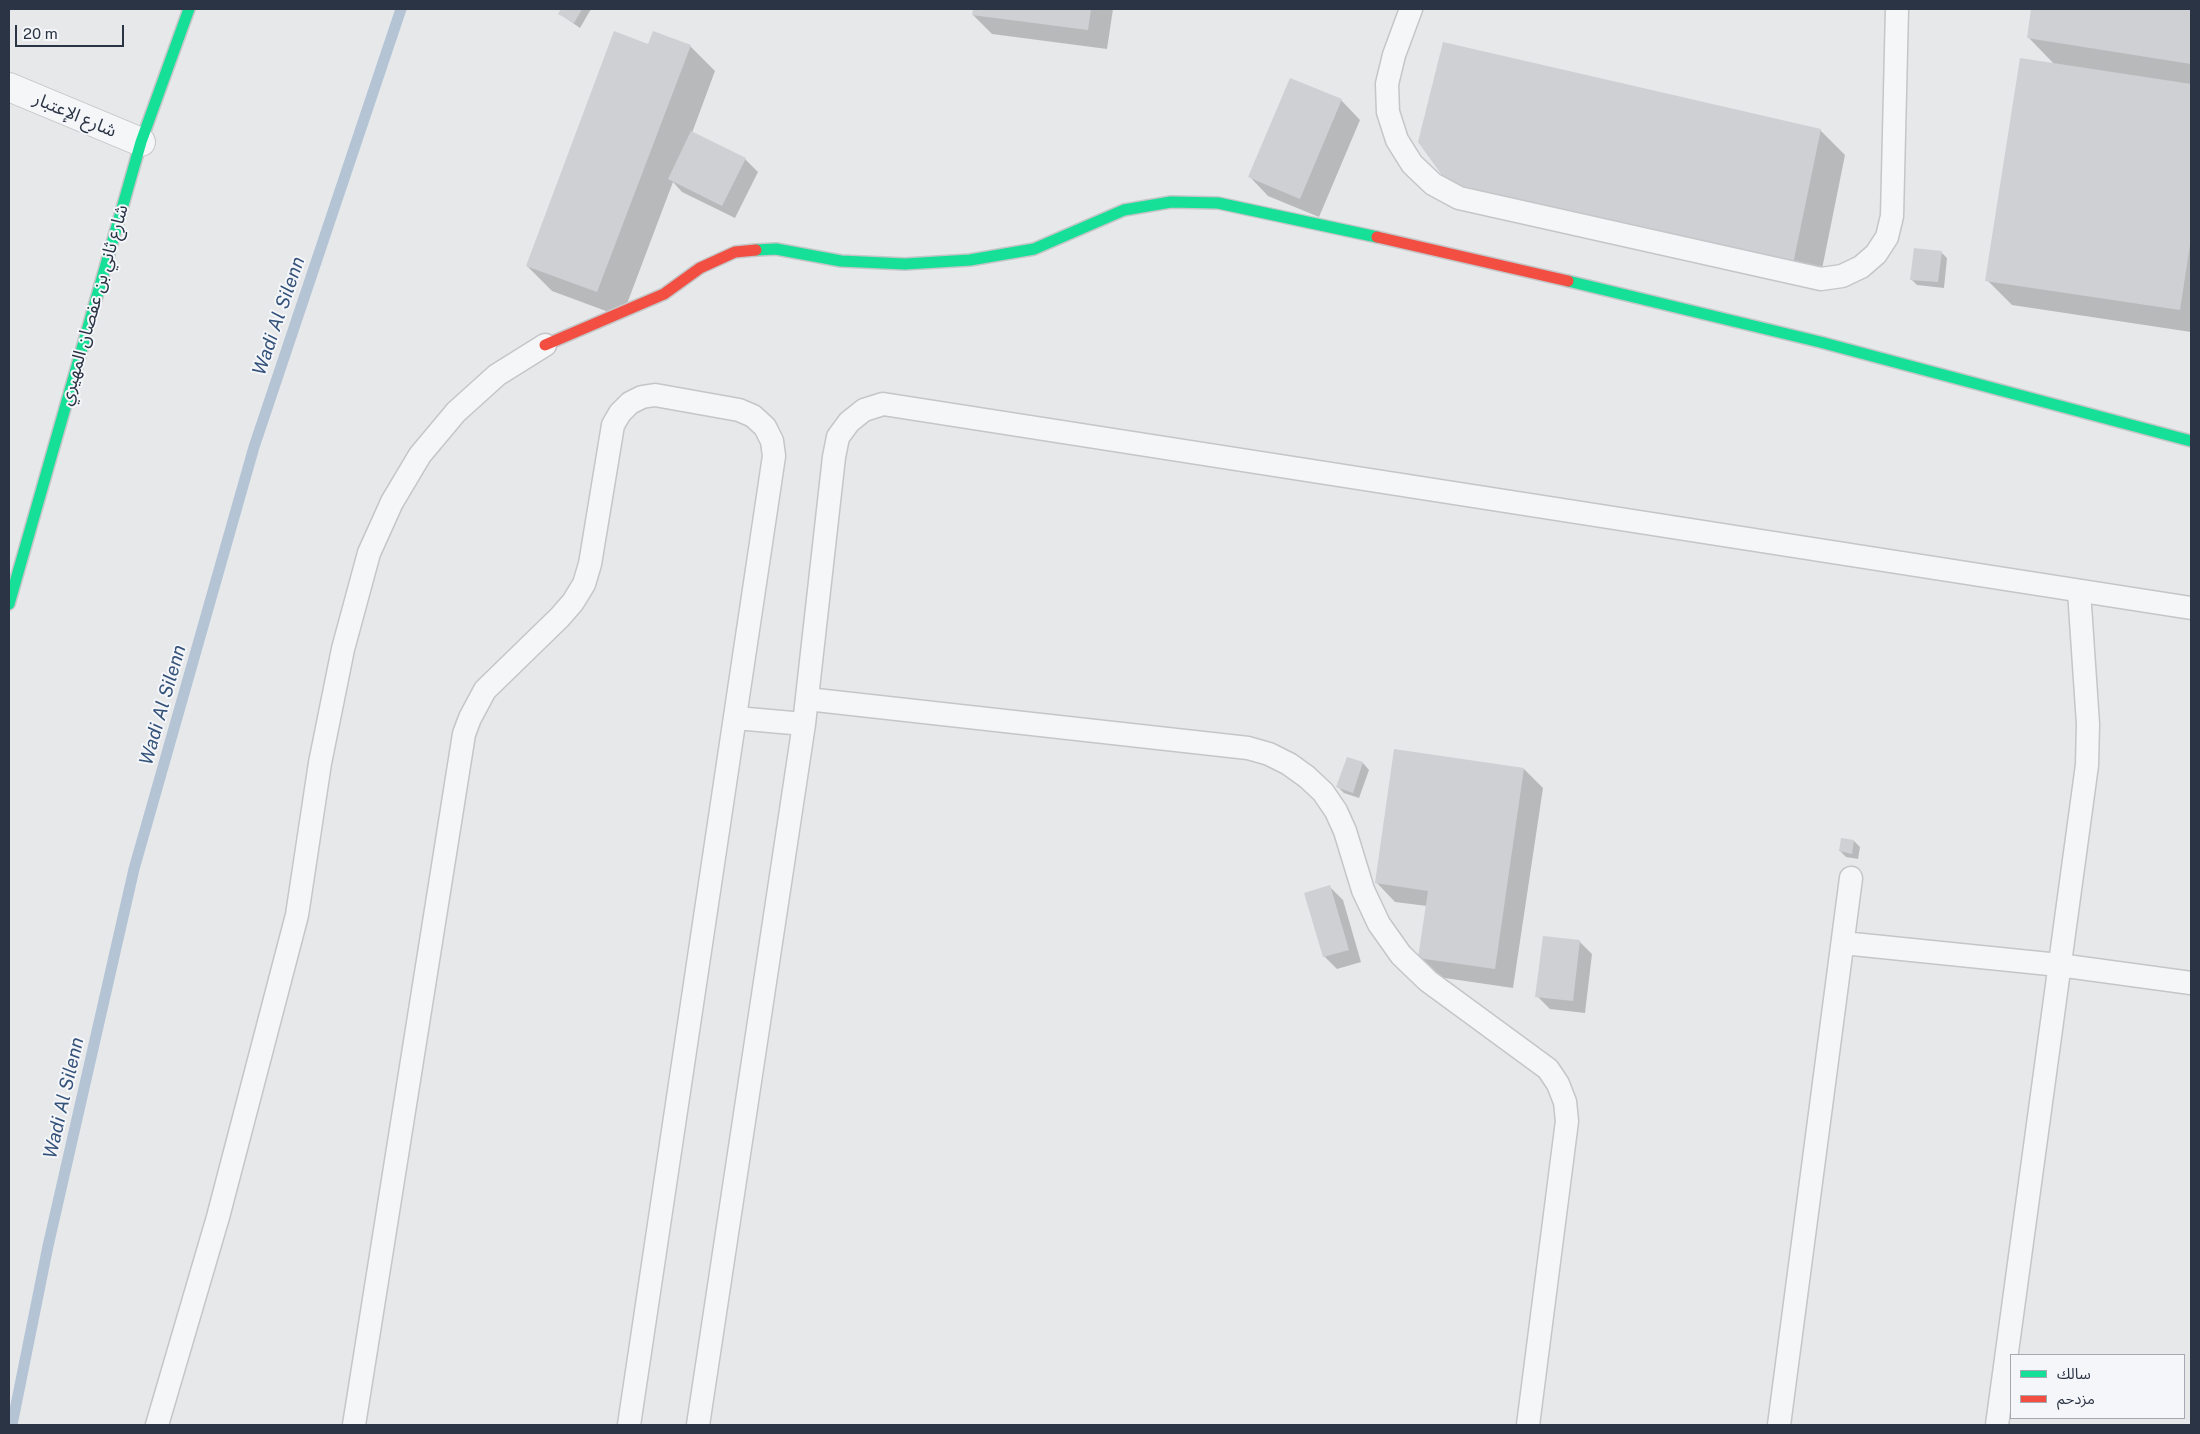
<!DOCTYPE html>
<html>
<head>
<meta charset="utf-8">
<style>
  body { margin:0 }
  #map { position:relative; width:2200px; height:1434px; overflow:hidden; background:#e6e8ea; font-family:"Public Sans","Noto Sans Arabic",sans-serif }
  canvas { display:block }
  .frame { position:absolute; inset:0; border:10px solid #2b3445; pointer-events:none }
  .legend { position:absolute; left:2010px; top:1354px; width:175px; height:65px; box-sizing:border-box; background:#f4f6f9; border:1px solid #a4a8b1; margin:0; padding:6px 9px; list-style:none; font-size:15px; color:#2b3445 }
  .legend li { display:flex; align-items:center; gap:10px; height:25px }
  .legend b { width:25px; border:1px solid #a4a8b1 }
  .scale { position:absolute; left:15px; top:25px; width:109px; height:22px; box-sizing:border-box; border:2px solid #2b3445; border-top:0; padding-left:6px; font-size:15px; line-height:18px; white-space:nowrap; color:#2b3445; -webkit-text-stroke:4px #f4f6f9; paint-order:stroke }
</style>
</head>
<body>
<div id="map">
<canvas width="2200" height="1434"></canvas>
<div class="frame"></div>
<ul class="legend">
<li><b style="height:6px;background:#16e098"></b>سالك</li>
<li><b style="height:6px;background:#f24e42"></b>مزدحم</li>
</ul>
<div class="scale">20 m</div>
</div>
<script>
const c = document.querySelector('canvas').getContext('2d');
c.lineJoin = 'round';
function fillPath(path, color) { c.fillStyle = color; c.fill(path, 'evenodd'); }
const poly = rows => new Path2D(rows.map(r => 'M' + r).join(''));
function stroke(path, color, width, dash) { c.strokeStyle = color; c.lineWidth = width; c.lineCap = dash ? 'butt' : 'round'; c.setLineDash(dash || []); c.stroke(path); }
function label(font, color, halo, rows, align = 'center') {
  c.font = font + ' "Public Sans","Noto Sans Arabic",sans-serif'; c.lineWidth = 4; c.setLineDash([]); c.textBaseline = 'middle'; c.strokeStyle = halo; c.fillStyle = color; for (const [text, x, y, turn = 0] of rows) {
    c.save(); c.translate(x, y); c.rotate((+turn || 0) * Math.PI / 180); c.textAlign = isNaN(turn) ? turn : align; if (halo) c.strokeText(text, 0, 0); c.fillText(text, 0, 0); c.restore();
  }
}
const shadow = poly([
  [563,9,591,9,580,28,560,14],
  [974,9,1113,9,1107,49,992,34,973,15],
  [2033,9,2191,9,2191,332,2012,305,1987,280,2055,65,2028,37],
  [649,45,690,46,715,71,692,133,745,159,758,172,735,218,682,192,673,182,622,317,552,291,527,266],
  [1341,100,1360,120,1319,217,1268,196,1249,176],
  [1820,130,1845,155,1818,289,1475,210],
  [1941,252,1947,258,1944,288,1917,285,1911,279],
  [1363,763,1369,770,1359,798,1344,793,1338,787],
  [1524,769,1543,788,1513,988,1438,977,1419,958,1427,906,1395,902,1376,882],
  [1854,841,1860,847,1858,859,1846,857,1840,851],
  [1330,887,1343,900,1361,962,1337,969,1324,956],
  [1579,941,1592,954,1585,1013,1550,1009,1537,996]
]);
const stream = poly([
  [12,1425,48,1246,134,869,254,447,401,9]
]);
const building = poly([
  [561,9,582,9,574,23,558,14],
  [973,9,1091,9,1088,30,972,15],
  [2031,9,2191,9,2191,64,2027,38],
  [614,31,648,44,653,31,691,45,597,292,526,266],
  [1443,42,1821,129,1793,264,1449,185,1418,142],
  [2020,58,2191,84,2191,238,2180,310,1985,281],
  [1290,78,1342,99,1300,199,1248,177],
  [691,131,746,158,722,206,668,179],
  [1914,248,1942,251,1938,282,1910,280],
  [1394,749,1524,768,1495,969,1418,958,1428,891,1375,883],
  [1347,757,1363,762,1353,793,1336,787],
  [1841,838,1854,840,1852,854,1839,851],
  [1330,885,1349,950,1323,957,1304,893],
  [1543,936,1580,940,1573,1001,1535,997]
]);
const lane = poly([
  [1411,9,1394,55,1387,84,1388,112,1397,140,1412,164,1433,184,1459,198,1821,279,1842,276,1861,267,1876,254,1887,237,1892,216,1897,9],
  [807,699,1248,748,1269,754,1289,764,1307,777,1323,792,1336,811,1345,831,1363,890,1379,924,1401,955,1428,981,1548,1069,1558,1084,1565,1102,1567,1121,1528,1425],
  [736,718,804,724],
  [1843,943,2059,965,2191,983],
  [157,1425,218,1217,297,915,320,763,343,649,369,553,392,502,420,455,456,412,497,375,545,345],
  [354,1425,464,734,470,718,485,690,560,617,573,602,584,584,590,564,613,425,620,413,630,403,642,397,655,395,739,410,753,416,765,427,772,441,774,456,629,1425],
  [698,1425,804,724,834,457,838,437,849,422,864,410,883,404,2191,608],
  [1779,1425,1851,878],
  [1997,1425,2087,765,2088,724,2079,591]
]);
const street = poly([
  [9,87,141,142]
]);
const fast = poly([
  [756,250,776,249,841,261,905,264,970,260,1034,249,1124,210,1171,202,1218,203,1377,237],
  [1568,281,1820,342,2191,441],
  [9,604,141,142,189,9]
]);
const jam = poly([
  [1377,237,1568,281],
  [545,345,664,294,700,268,735,252,756,250]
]);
const streetNames = [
  ["شارع الإعتبار",75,115,23],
  ["شارع ثاني بن عفصان المهيري",94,305,-74]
];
const waterNames = [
  ["Wadi Al Silenn",279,316,-71],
  ["Wadi Al Silenn",163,705,-74],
  ["Wadi Al Silenn",64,1098,-77]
];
fillPath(shadow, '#0003');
stroke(stream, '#b4c4d5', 11);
fillPath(building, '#ced0d3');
stroke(lane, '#c4c6c8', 25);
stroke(street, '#c4c6c8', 30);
stroke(fast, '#c4c6c8', 14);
stroke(jam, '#c4c6c8', 14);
stroke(lane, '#f5f6f7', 22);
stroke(street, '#f5f6f7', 28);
stroke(fast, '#16e098', 11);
stroke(jam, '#f24e42', 11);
label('18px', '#2b3445', '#f4f6f9', streetNames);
label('italic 19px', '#34527a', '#f4f6f9', waterNames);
</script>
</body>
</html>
